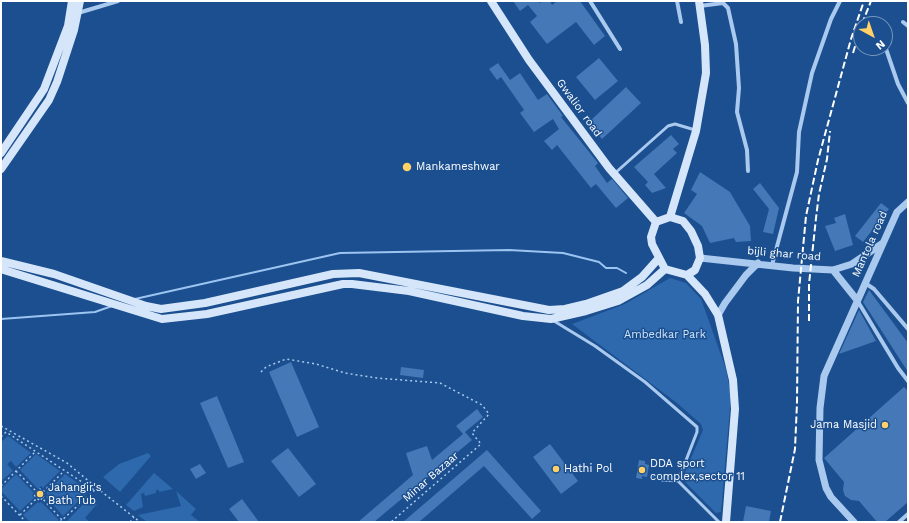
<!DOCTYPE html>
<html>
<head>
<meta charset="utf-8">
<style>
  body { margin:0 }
  #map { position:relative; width:909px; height:523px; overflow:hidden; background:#1b4f8f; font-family:"Work Sans",sans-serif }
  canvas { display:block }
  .frame { position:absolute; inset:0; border:2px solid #fff; pointer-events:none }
  .north { position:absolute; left:853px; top:16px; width:40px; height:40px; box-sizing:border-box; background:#1b4f8f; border:1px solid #7695bc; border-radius:50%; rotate:140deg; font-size:11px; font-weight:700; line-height:16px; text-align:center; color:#fff }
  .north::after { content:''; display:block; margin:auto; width:14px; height:18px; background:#ffd166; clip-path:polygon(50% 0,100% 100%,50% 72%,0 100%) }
</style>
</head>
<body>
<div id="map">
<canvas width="909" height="523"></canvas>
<div class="frame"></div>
<div class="north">N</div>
</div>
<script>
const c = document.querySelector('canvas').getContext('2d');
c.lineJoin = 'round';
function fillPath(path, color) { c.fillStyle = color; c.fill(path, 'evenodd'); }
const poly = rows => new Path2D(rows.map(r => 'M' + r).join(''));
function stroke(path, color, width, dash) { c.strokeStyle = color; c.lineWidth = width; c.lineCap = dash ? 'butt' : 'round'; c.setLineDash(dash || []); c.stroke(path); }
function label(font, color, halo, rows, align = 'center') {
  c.font = font + ' "Work Sans",sans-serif'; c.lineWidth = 3; c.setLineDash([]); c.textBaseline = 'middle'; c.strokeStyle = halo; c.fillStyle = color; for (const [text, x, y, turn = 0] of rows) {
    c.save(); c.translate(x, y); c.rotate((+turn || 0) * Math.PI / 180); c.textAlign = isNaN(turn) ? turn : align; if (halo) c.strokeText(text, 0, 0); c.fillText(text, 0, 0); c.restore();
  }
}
const green = poly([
  [670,278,686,283,701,299,726,369,731,396,721,512,716,513,687,484,683,477,703,430,701,424,677,403,572,324,625,304],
  [8,436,31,453,16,467,11,461,7,464,13,471,1,481,1,442],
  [148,453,151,456,120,492,103,477,119,464],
  [36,454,60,471,43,488,41,486,38,489,20,470],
  [154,473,173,489,159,492,159,490,156,490,156,493,145,496,144,493,141,494,143,507,134,511,126,505],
  [16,474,34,493,32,495,34,498,20,511,1,491,1,489],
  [65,474,89,491,63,516,46,497,48,495,46,493],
  [176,491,196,509,191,515,200,522,147,522,138,515,181,506],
  [89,498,97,504,85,518,90,522,66,522],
  [38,502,39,503,41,502,59,520,57,522,30,522,23,515]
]);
const stream = poly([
  [135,299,340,253,509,250,563,253,599,262,606,268,617,268,626,273],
  [1,319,95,312,112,306]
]);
const building = poly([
  [513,1,538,1,540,3,543,1,550,1,552,5,557,1,580,1,605,36,594,45,576,22,547,44,530,22,537,16,528,5,520,11],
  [599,58,618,81,595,100,576,77],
  [498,63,510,80,520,73,538,100,547,94,563,116,561,117,598,163,595,166,607,183,612,179,628,198,616,208,596,184,591,188,557,145,552,150,544,141,559,129,553,119,534,132,520,113,524,110,501,77,497,80,489,69],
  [626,87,641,103,602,139,588,123],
  [671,135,679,144,673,149,677,153,654,174,666,188,652,193,645,185,648,182,634,167],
  [700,172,730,192,750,226,751,241,736,242,734,238,710,243,702,226,684,213,697,194,691,190],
  [760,183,779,208,773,234,763,232,769,209,753,189],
  [881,203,889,209,863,242,855,236],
  [845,214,853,245,835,251,825,226,836,223,834,218],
  [869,290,908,343,908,372,863,302],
  [859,310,876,341,839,354],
  [291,362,319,427,297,437,269,372],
  [401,367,424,370,423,378,400,375],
  [904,387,908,391,908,502,885,522,877,522,859,501,851,500,845,496,843,490,844,482,824,458],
  [217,396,244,462,228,468,200,403],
  [477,409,483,417,465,432,472,440,374,522,358,522,413,475,406,453,427,446,432,460,463,434,456,426],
  [550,444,578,481,561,494,533,457],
  [288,448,316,484,299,497,271,461],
  [487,450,541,511,532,519,484,466,419,522,403,522],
  [639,460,645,461,645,464,649,465,647,477,642,476,642,479,636,478],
  [200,464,206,473,196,479,190,469],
  [242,499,259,522,239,522,229,509],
  [746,506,771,511,769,522,743,522]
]);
const path = poly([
  [261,372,266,367,286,359,316,364,345,373,377,378,440,383,482,405,489,414,472,433,481,444,391,522],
  [1,426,67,463,97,488],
  [1,437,6,432,94,490],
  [16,471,37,492],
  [1,486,35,452],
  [43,492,64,471],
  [1,496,26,522],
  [42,498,40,501,34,495,40,489,45,495,42,498,62,520],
  [20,515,37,498],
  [60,522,97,488,140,522],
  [130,522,134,517]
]);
const service = poly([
  [614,174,668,126,675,124,695,130],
  [554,321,595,346,645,382,697,427,697,432,678,481,662,480,652,475],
  [678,481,719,522]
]);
const minor = poly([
  [590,1,620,49],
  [677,1,681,22],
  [700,6,723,3,728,8,736,44,739,88,737,112,747,150,748,171],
  [78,13,118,1],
  [903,22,908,26],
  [885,46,898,84,908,103],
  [772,265,797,172,799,132,812,73,831,19,840,1],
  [865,283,874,289,908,329],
  [857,300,898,368,908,381],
  [899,522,908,514]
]);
const tertiary = poly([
  [700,258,793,268,833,270,852,264,883,243],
  [833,270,857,300],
  [718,315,725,303,746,275,758,263],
  [854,522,831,497,826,488,819,460,820,408,824,376,897,212,908,202]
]);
const secondary = poly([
  [491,1,529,60,609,168,656,222],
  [1,153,44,89,68,26,72,1],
  [1,169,49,100,57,82,74,30,80,1],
  [670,217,696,131,706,73,705,45,699,1],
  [670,217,683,221,691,231,698,246,700,258,695,270,687,275,665,269,652,244,651,237,656,222,670,217],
  [1,261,54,274,146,306,161,309,205,303,333,274,359,273,549,310,565,309,586,304,623,291,642,277,659,258],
  [1,269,162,319,207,314,343,284,352,284,409,291,523,316,551,319,586,311,618,301,647,285,665,269],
  [687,275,705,294,718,315,733,380,735,409,726,522]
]);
const rail = poly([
  [862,24,871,1],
  [853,53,861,27],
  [809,321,809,284,816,218,819,194,827,159,830,131],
  [780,522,795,449,797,403,798,301,806,216,818,160,851,39,864,1]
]);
const markers = [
  [407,167,5,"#ffd166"],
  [885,425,4,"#ffd166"],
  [556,469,4,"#ffd166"],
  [642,470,4,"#ffd166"],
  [40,494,4,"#ffd166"]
];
const streetNames = [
  ["Gwalior road",579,108,54],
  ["Mantola road",870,244,-66],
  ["bijli ghar road",784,254,5],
  ["Minar Bazaar",431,477,-41]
];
const poiNames = [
  ["Mankameshwar",416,167],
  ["Jama Masjid",877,425,"right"],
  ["DDA sport",650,464],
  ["complex,sector 11",650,477],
  ["Hathi Pol",564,469],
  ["Jahangir's",48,488],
  ["Bath Tub",48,501]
];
const parkNames = [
  ["Ambedkar Park",665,335]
];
fillPath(green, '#2e69ad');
stroke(stream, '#9cc4f0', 2);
fillPath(building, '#4478b7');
stroke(path, '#a9c9ee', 1.5, [2, 3]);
stroke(service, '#a9c9ee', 3);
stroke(minor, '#a9c9ee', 4);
stroke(tertiary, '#a9c9ee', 7);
stroke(secondary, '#d6e6fa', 8);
stroke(rail, '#fff', 2, [7, 3]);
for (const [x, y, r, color] of markers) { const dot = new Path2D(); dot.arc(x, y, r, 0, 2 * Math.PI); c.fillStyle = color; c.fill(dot); stroke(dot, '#1b4f8f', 1.5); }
label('11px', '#fff', '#1b4f8f', streetNames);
label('11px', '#fff', '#1b4f8f', poiNames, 'left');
label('11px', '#cfe3fa', '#1b4f8f', parkNames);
</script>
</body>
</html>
